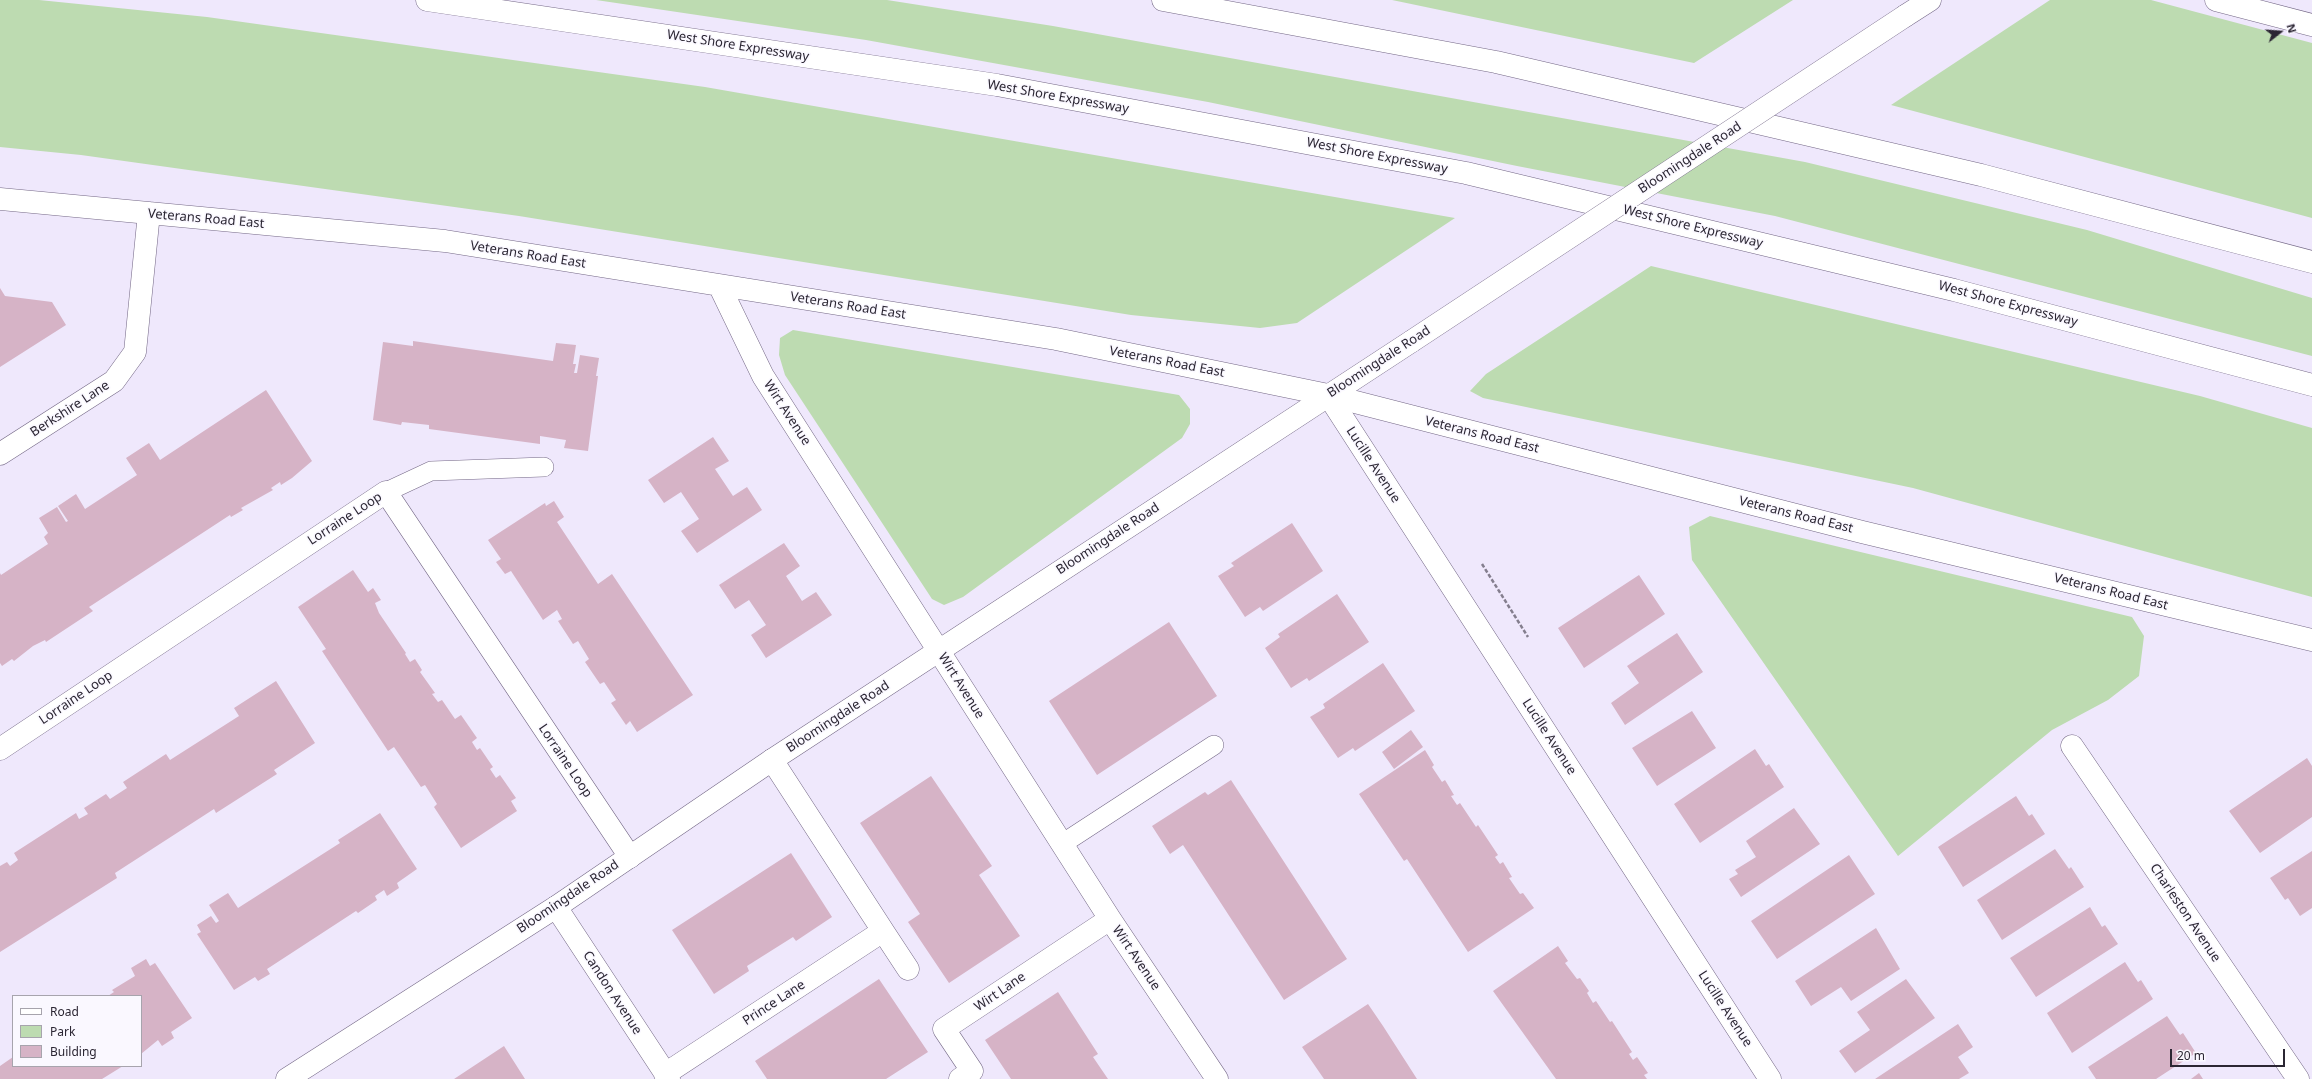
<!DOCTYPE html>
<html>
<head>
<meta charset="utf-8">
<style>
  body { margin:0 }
  #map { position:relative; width:2312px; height:1079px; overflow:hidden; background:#efe8fc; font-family:"Noto Sans",sans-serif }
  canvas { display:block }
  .legend { position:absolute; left:12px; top:995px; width:130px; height:72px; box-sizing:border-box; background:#faf8ff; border:1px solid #a7a4ad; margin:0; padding:5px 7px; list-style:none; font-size:12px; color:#2b2633 }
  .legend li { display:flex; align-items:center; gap:8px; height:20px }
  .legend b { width:20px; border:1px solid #a7a4ad }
  .north { position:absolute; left:2260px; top:12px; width:40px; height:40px; -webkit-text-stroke:3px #faf8ff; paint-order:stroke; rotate:73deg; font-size:11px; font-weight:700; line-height:16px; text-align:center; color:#2b2633 }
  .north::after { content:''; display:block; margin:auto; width:14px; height:18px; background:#2b2633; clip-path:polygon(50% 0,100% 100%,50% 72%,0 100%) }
  .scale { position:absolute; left:2170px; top:1049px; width:115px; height:18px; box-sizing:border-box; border:2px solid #2b2633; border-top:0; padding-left:5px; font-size:12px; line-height:14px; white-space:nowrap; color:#2b2633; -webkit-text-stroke:3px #faf8ff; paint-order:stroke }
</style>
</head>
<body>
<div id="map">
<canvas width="2312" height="1079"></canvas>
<ul class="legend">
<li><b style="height:5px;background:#fff"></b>Road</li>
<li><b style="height:11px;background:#bddbb1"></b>Park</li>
<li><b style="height:11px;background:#d6b3c6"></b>Building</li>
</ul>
<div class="north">N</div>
<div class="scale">20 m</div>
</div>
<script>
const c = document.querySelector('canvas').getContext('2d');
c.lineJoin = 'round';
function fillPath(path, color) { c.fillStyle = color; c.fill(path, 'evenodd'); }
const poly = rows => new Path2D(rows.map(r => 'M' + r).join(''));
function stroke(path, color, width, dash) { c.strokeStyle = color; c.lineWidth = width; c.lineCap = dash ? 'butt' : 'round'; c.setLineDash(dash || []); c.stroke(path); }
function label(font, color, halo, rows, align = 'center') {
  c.font = font + ' "Noto Sans",sans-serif'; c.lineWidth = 3; c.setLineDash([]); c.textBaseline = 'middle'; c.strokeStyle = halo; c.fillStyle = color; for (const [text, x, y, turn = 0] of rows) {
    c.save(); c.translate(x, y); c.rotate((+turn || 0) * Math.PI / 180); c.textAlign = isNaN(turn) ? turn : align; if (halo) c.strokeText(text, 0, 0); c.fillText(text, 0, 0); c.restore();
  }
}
const green = poly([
  [0,0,39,0,207,17,705,87,1455,218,1297,323,1260,328,1131,315,519,216,81,155,0,147],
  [596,0,887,0,1053,26,1805,162,2087,230,2312,298,2312,356,1775,216,1517,166,1208,102,866,40],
  [1392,0,1793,0,1694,63],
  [2050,0,2151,0,2312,43,2312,218,1891,105],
  [1651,266,2200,396,2312,428,2312,597,1913,488,1483,398,1470,391,1486,374],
  [793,330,1179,395,1190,409,1190,424,1182,438,963,597,944,605,932,599,785,375,779,355,780,338],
  [1710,516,2132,617,2144,636,2139,676,2108,700,2052,730,1898,856,1692,560,1689,527]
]);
const building = poly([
  [0,288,5,296,52,302,66,325,0,367],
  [413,341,553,361,556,343,576,345,573,364,576,364,574,373,577,373,580,355,599,358,596,376,598,376,588,451,564,448,566,440,540,436,540,444,429,429,429,425,402,422,401,425,373,420,383,342,413,346],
  [266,390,312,461,292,478,281,485,280,482,271,488,273,490,241,508,243,510,231,517,230,515,89,607,93,611,46,642,45,640,33,646,14,661,12,659,2,666,0,663,0,573,1,575,48,544,44,537,48,533,39,518,57,507,66,522,68,521,58,506,76,494,85,509,137,475,126,458,149,443,160,460],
  [713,437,729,461,715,469,733,496,747,487,762,510,697,553,681,531,699,519,681,492,664,503,648,480],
  [554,501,564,517,557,522,598,584,612,574,693,695,637,732,630,721,626,725,611,703,616,700,604,682,600,684,585,662,589,659,578,641,573,644,558,621,562,619,557,610,543,620,511,571,505,574,496,562,501,559,488,540,545,503,546,506],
  [1292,523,1323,571,1263,611,1260,607,1245,617,1218,576,1234,566,1231,563],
  [784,543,800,566,786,576,802,601,816,592,832,615,766,658,751,635,766,625,749,600,735,609,719,585],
  [353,570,368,592,373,588,381,600,375,603,379,613,406,653,405,654,410,662,415,659,422,670,420,672,435,693,432,694,438,702,442,700,455,719,461,715,477,738,472,742,477,750,480,748,493,767,490,769,496,778,500,775,516,798,511,801,517,811,461,848,434,807,437,804,425,785,421,787,394,747,388,751,322,651,326,649,298,607],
  [1639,575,1665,614,1584,668,1558,628],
  [1337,594,1369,642,1309,681,1307,678,1291,688,1265,648,1280,637,1278,634],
  [1169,622,1217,696,1097,775,1049,701],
  [1677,633,1703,672,1625,725,1611,703,1639,683,1627,666],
  [1383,663,1415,711,1355,751,1353,748,1338,758,1310,717,1325,708,1323,704],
  [276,681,315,743,274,770,277,774,216,813,214,809,115,873,117,878,0,952,0,866,7,862,10,866,18,860,14,853,76,813,79,819,88,814,84,808,106,794,110,799,127,788,123,782,166,754,170,760,239,716,234,708],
  [1692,711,1716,748,1657,786,1632,748],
  [1411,730,1423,747,1394,769,1382,752],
  [1755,749,1766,766,1769,764,1784,787,1700,843,1674,804],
  [1425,750,1434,765,1432,767,1442,782,1445,780,1454,795,1451,796,1457,805,1460,803,1476,827,1478,825,1498,855,1495,857,1500,864,1503,862,1512,877,1509,878,1520,894,1523,893,1534,908,1468,952,1407,859,1404,861,1359,794],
  [2307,758,2312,766,2312,817,2260,853,2229,811],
  [931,776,992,866,979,875,1020,936,949,983,908,922,920,914,860,823],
  [1231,780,1347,959,1284,1000,1183,845,1170,854,1152,826,1205,792,1208,795],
  [2016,796,2029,816,2032,814,2045,834,1963,887,1938,847],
  [1794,808,1820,844,1741,897,1729,879,1738,874,1735,870,1756,857,1746,841],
  [380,813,417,869,397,883,399,888,387,896,384,890,375,896,377,900,358,913,356,911,267,969,270,974,258,981,255,977,234,990,197,934,201,932,197,925,211,916,216,923,219,921,209,905,228,893,238,908,340,843,338,840],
  [2055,849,2069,869,2071,867,2084,887,2002,940,1977,900],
  [2312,851,2312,908,2300,916,2288,898,2285,900,2270,878],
  [791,853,832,917,796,941,793,937,747,966,749,971,714,994,672,930],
  [1849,855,1875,894,1777,959,1751,921],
  [2090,907,2102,927,2105,925,2118,944,2036,997,2010,958],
  [1876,928,1900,969,1851,1001,1841,987,1811,1006,1795,981],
  [1558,946,1568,961,1565,963,1577,979,1580,978,1589,991,1587,993,1593,1003,1596,1001,1610,1022,1612,1021,1632,1052,1629,1054,1633,1060,1637,1057,1648,1073,1644,1075,1647,1079,1556,1079,1493,991],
  [146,959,150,966,155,963,192,1018,171,1032,174,1038,162,1046,158,1040,141,1054,141,996,108,996,114,992,112,990,135,976,131,968],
  [2125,962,2138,982,2141,980,2153,999,2072,1053,2047,1013],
  [879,979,928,1052,886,1079,767,1079,755,1061],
  [1906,979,1935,1018,1855,1073,1839,1051,1870,1030,1857,1012],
  [1058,992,1098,1054,1093,1057,1108,1079,1011,1079,985,1040],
  [1368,1004,1383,1026,1417,1079,1324,1079,1302,1047],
  [2167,1016,2180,1035,2183,1033,2196,1053,2156,1079,2096,1079,2088,1067],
  [1958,1024,1973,1047,1958,1057,1969,1073,1959,1079,1875,1079],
  [504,1046,525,1079,454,1079],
  [13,1057,13,1066,123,1066,102,1079,0,1079,0,1066],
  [2199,1073,2203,1079,2191,1079]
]);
const path = poly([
  [1482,564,1528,637]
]);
const lane = poly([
  [386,492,431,471,544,467],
  [1062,844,1214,745]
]);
const street = poly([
  [0,199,445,241,1056,339,1328,395,1770,1079],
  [719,285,763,376,1110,919,1217,1079],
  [0,454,114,381,135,352,149,213],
  [2072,746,2298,1079],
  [0,749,386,492,630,857],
  [556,907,669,1079],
  [883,931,908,969],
  [665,1074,883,931,772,760],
  [960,1079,972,1071,944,1029,1110,919]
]);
const secondary = poly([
  [2216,0,2312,25],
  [1905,16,1930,0],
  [1328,395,1862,532,2312,640],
  [287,1079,556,907,772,760,1412,341]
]);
const highway = poly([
  [427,0,997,85,1466,173,1954,290,2312,385],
  [1163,0,1496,62,1981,175,2312,262]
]);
const secondaryBridge = poly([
  [1412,341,1905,16]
]);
const streetNames = [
  ["West Shore Expressway",738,46,9],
  ["West Shore Expressway",1058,97,10],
  ["West Shore Expressway",1377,156,11],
  ["Bloomingdale Road",1690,158,-33],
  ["Veterans Road East",206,219,5],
  ["West Shore Expressway",1693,227,14],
  ["Veterans Road East",528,255,9],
  ["West Shore Expressway",2008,304,15],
  ["Veterans Road East",848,306,9],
  ["Veterans Road East",1167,362,11],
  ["Bloomingdale Road",1379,362,-33],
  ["Berkshire Lane",70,409,-33],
  ["Wirt Avenue",787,413,57],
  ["Veterans Road East",1482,435,14],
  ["Lucille Avenue",1373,465,57],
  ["Veterans Road East",1796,515,14],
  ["Lorraine Loop",345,519,-33],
  ["Bloomingdale Road",1108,539,-33],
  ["Veterans Road East",2111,592,14],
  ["Wirt Avenue",961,686,58],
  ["Lorraine Loop",76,698,-34],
  ["Bloomingdale Road",838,717,-33],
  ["Lucille Avenue",1549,737,57],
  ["Lorraine Loop",565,761,56],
  ["Bloomingdale Road",568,897,-34],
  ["Charleston Avenue",2185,913,56],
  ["Wirt Avenue",1136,958,56],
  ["Wirt Lane",1000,992,-34],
  ["Candon Avenue",612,993,57],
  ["Prince Lane",774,1003,-33],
  ["Lucille Avenue",1725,1009,57]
];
fillPath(green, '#bddbb1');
fillPath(building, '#d6b3c6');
stroke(lane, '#746886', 20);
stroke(street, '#746886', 23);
stroke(secondary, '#746886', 23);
stroke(highway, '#746886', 23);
stroke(path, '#847e8e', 2.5, [4, 2]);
stroke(lane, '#fff', 19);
stroke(street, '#fff', 22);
stroke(secondary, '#fff', 22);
stroke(highway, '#fff', 22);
stroke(secondaryBridge, '#746886', 23, []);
stroke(secondaryBridge, '#fff', 22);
label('13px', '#2b2633', '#faf8ff', streetNames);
</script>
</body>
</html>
